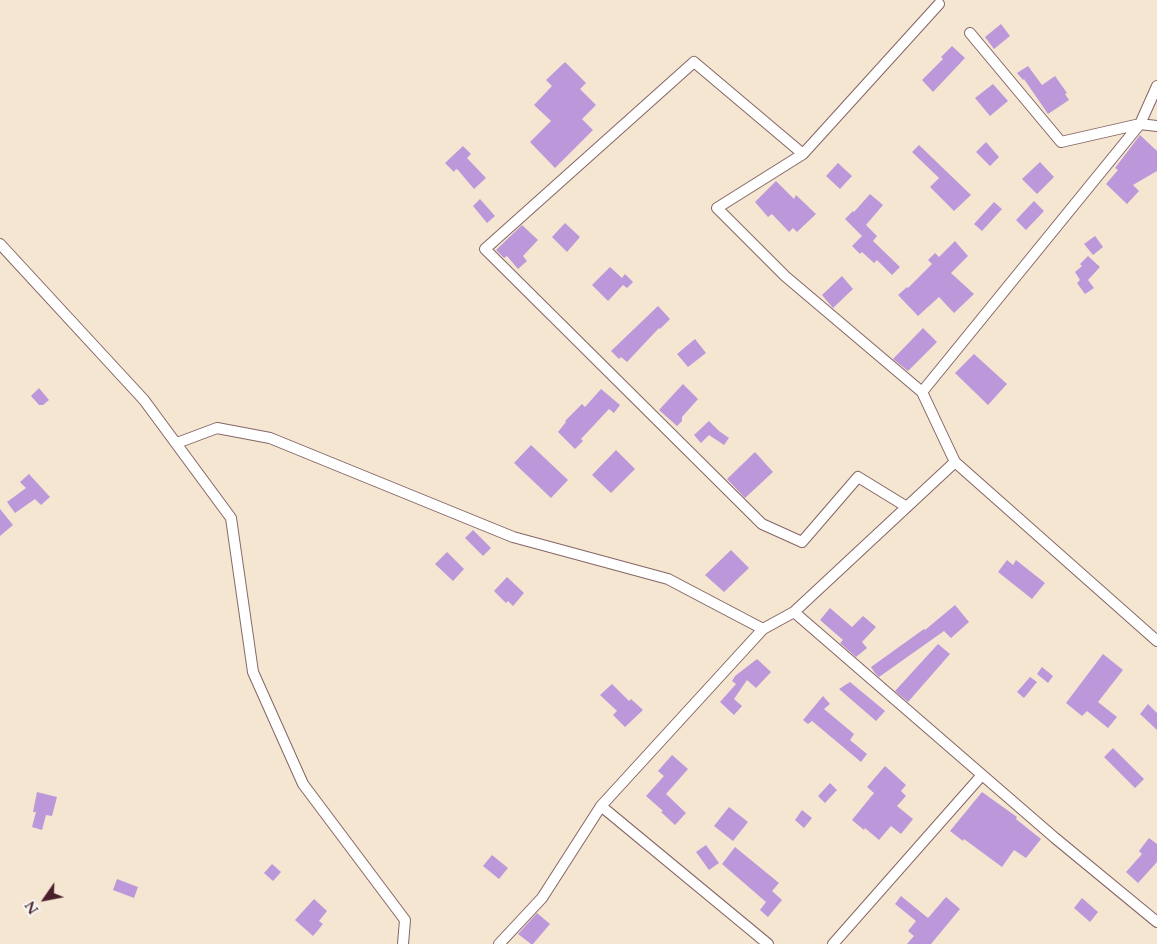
<!DOCTYPE html>
<html>
<head>
<meta charset="utf-8">
<style>
  body { margin:0 }
  #map { position:relative; width:1157px; height:944px; overflow:hidden; background:#f4e6d1; font-family:Cardo,serif }
  canvas { display:block }
  .north { position:absolute; left:20px; top:874px; width:50px; height:50px; -webkit-text-stroke:4px #f6f6f2; paint-order:stroke; rotate:237deg; font-size:14px; font-weight:700; line-height:20px; text-align:center; color:#4a1f2b }
  .north::after { content:''; display:block; margin:auto; width:18px; height:22px; background:#4a1f2b; clip-path:polygon(50% 0,100% 100%,50% 72%,0 100%) }
</style>
</head>
<body>
<div id="map">
<canvas width="1157" height="944"></canvas>
<div class="north">N</div>
</div>
<script>
const c = document.querySelector('canvas').getContext('2d');
c.lineJoin = 'round';
function fillPath(path, color) { c.fillStyle = color; c.fill(path, 'evenodd'); }
const poly = rows => new Path2D(rows.map(r => 'M' + r).join(''));
function stroke(path, color, width, dash) { c.strokeStyle = color; c.lineWidth = width; c.lineCap = dash ? 'butt' : 'round'; c.setLineDash(dash || []); c.stroke(path); }
const building = poly([
  [1001,24,1010,36,994,49,985,37],
  [952,46,965,58,933,92,922,80,943,59,941,57],
  [565,62,586,83,580,89,596,105,582,119,593,130,555,168,530,142,551,121,534,105,552,86,546,80],
  [1028,66,1042,85,1055,76,1067,93,1065,94,1069,100,1048,114,1024,79,1023,80,1017,73],
  [993,84,1008,101,990,116,975,98],
  [1140,135,1157,151,1157,171,1133,185,1139,191,1127,204,1106,184,1118,170,1115,168],
  [986,142,999,157,990,166,976,152],
  [919,145,971,195,954,211,930,187,939,178,912,152],
  [463,146,471,154,467,158,486,178,474,189,458,170,456,169,454,172,445,163],
  [1040,162,1054,177,1037,194,1022,179],
  [838,163,852,176,840,189,826,176],
  [776,181,794,199,796,195,816,214,797,232,793,228,789,232,772,214,768,217,755,202],
  [870,194,883,205,866,225,877,236,873,241,900,267,892,275,877,260,874,263,862,252,860,254,852,246,862,236,845,219,853,211,854,212],
  [480,199,495,216,487,223,473,206],
  [1034,201,1044,211,1026,230,1016,220],
  [994,202,1002,209,982,231,974,224],
  [565,223,580,237,567,252,552,237],
  [522,225,538,240,523,256,527,261,518,269,507,256,504,258,496,250],
  [1095,236,1103,247,1093,255,1084,244],
  [955,241,968,256,951,273,974,294,954,313,939,297,918,316,898,295,907,287,908,288,932,264,928,260,935,253,939,257],
  [1088,256,1100,267,1088,280,1094,288,1085,294,1077,283,1080,280,1075,272,1082,266,1080,264],
  [610,267,622,278,625,274,633,282,627,288,623,285,608,301,592,285],
  [842,276,853,289,833,308,822,295],
  [658,306,670,319,660,329,659,328,627,362,621,357,619,359,611,351],
  [923,328,937,342,908,371,893,359],
  [695,339,706,353,688,367,677,354],
  [974,354,1007,384,988,405,955,373],
  [683,384,698,399,682,417,682,421,677,426,659,410],
  [39,388,49,400,43,405,39,405,31,396],
  [601,389,620,405,614,413,609,409,581,439,583,441,575,449,558,432,566,422,565,421,582,404,585,407],
  [709,421,719,431,729,438,724,445,709,435,701,443,694,435],
  [531,445,568,480,551,498,514,463],
  [616,450,635,469,611,493,592,475],
  [755,452,773,472,745,498,727,479],
  [29,474,50,497,41,505,35,499,15,513,7,502,26,488,20,482],
  [0,509,13,525,0,536],
  [473,530,491,548,483,556,465,538],
  [731,550,749,568,724,592,705,575],
  [447,552,464,569,453,581,435,564],
  [1007,560,1013,565,1016,560,1045,583,1032,599,998,572],
  [507,577,524,593,513,606,508,601,506,603,494,591],
  [955,605,969,622,951,638,944,631,879,677,875,673,871,667,924,629,925,630],
  [830,608,852,627,863,616,876,627,862,642,867,648,856,657,840,643,843,640,820,620],
  [938,644,950,654,908,702,895,691],
  [1103,654,1123,670,1098,702,1117,717,1108,728,1087,711,1082,716,1066,703],
  [757,659,771,672,756,688,747,680,734,699,742,706,734,715,720,702,736,684,732,681,735,676],
  [1042,667,1053,676,1048,683,1037,674],
  [1030,677,1037,682,1024,698,1017,692],
  [850,682,885,711,876,721,839,689],
  [612,684,629,701,631,699,643,710,625,727,613,715,617,711,600,695],
  [823,696,830,704,824,709,854,734,850,740,867,754,861,762,812,721,808,724,803,720],
  [1148,704,1157,713,1157,730,1140,714],
  [1113,748,1144,779,1135,788,1104,757],
  [672,755,688,769,666,794,686,813,675,825,661,812,663,811,646,796,664,776,658,771],
  [885,766,906,785,901,791,906,796,897,806,913,819,901,834,891,826,879,840,865,828,864,830,852,820,874,793,867,787],
  [830,783,837,790,825,803,818,796],
  [37,792,57,797,52,816,46,815,42,830,32,827,36,812,33,812],
  [982,792,1017,817,1016,819,1041,839,1026,858,1014,850,1002,867,964,839,963,841,950,831],
  [729,807,748,822,733,841,714,826],
  [802,810,812,818,804,828,795,820],
  [1149,838,1157,844,1157,862,1138,883,1126,872,1142,854,1139,851],
  [706,845,719,863,709,870,696,852],
  [735,847,779,883,772,891,782,900,768,917,760,910,766,902,722,864],
  [492,855,508,868,499,879,483,866],
  [272,864,281,872,273,881,264,873],
  [117,879,138,887,134,898,113,890],
  [901,896,928,918,946,897,960,909,931,944,907,944,914,936,908,931,916,921,895,904],
  [1082,898,1098,912,1090,922,1074,908],
  [314,899,327,911,319,921,323,924,313,936,295,920],
  [537,913,550,924,533,944,531,944,518,934]
]);
const minor = poly([
  [970,33,1061,142,1140,124,1157,126],
  [803,154,717,208,785,276,922,392],
  [0,244,144,400,231,518,253,672,303,784,405,920,403,944],
  [177,443,217,428,270,438,513,537,668,579,763,629],
  [955,462,922,392,1140,124,1157,86],
  [907,507,858,477,802,542,762,524,485,249,694,62,803,154,939,4],
  [1157,641,955,462,794,612,1055,838,1157,922],
  [499,944,542,898,601,806],
  [768,944,601,806,763,629,794,612],
  [833,944,982,775]
]);
fillPath(building, '#bc98da');
stroke(minor, '#866565', 12);
stroke(minor, '#fff', 10);
</script>
</body>
</html>
